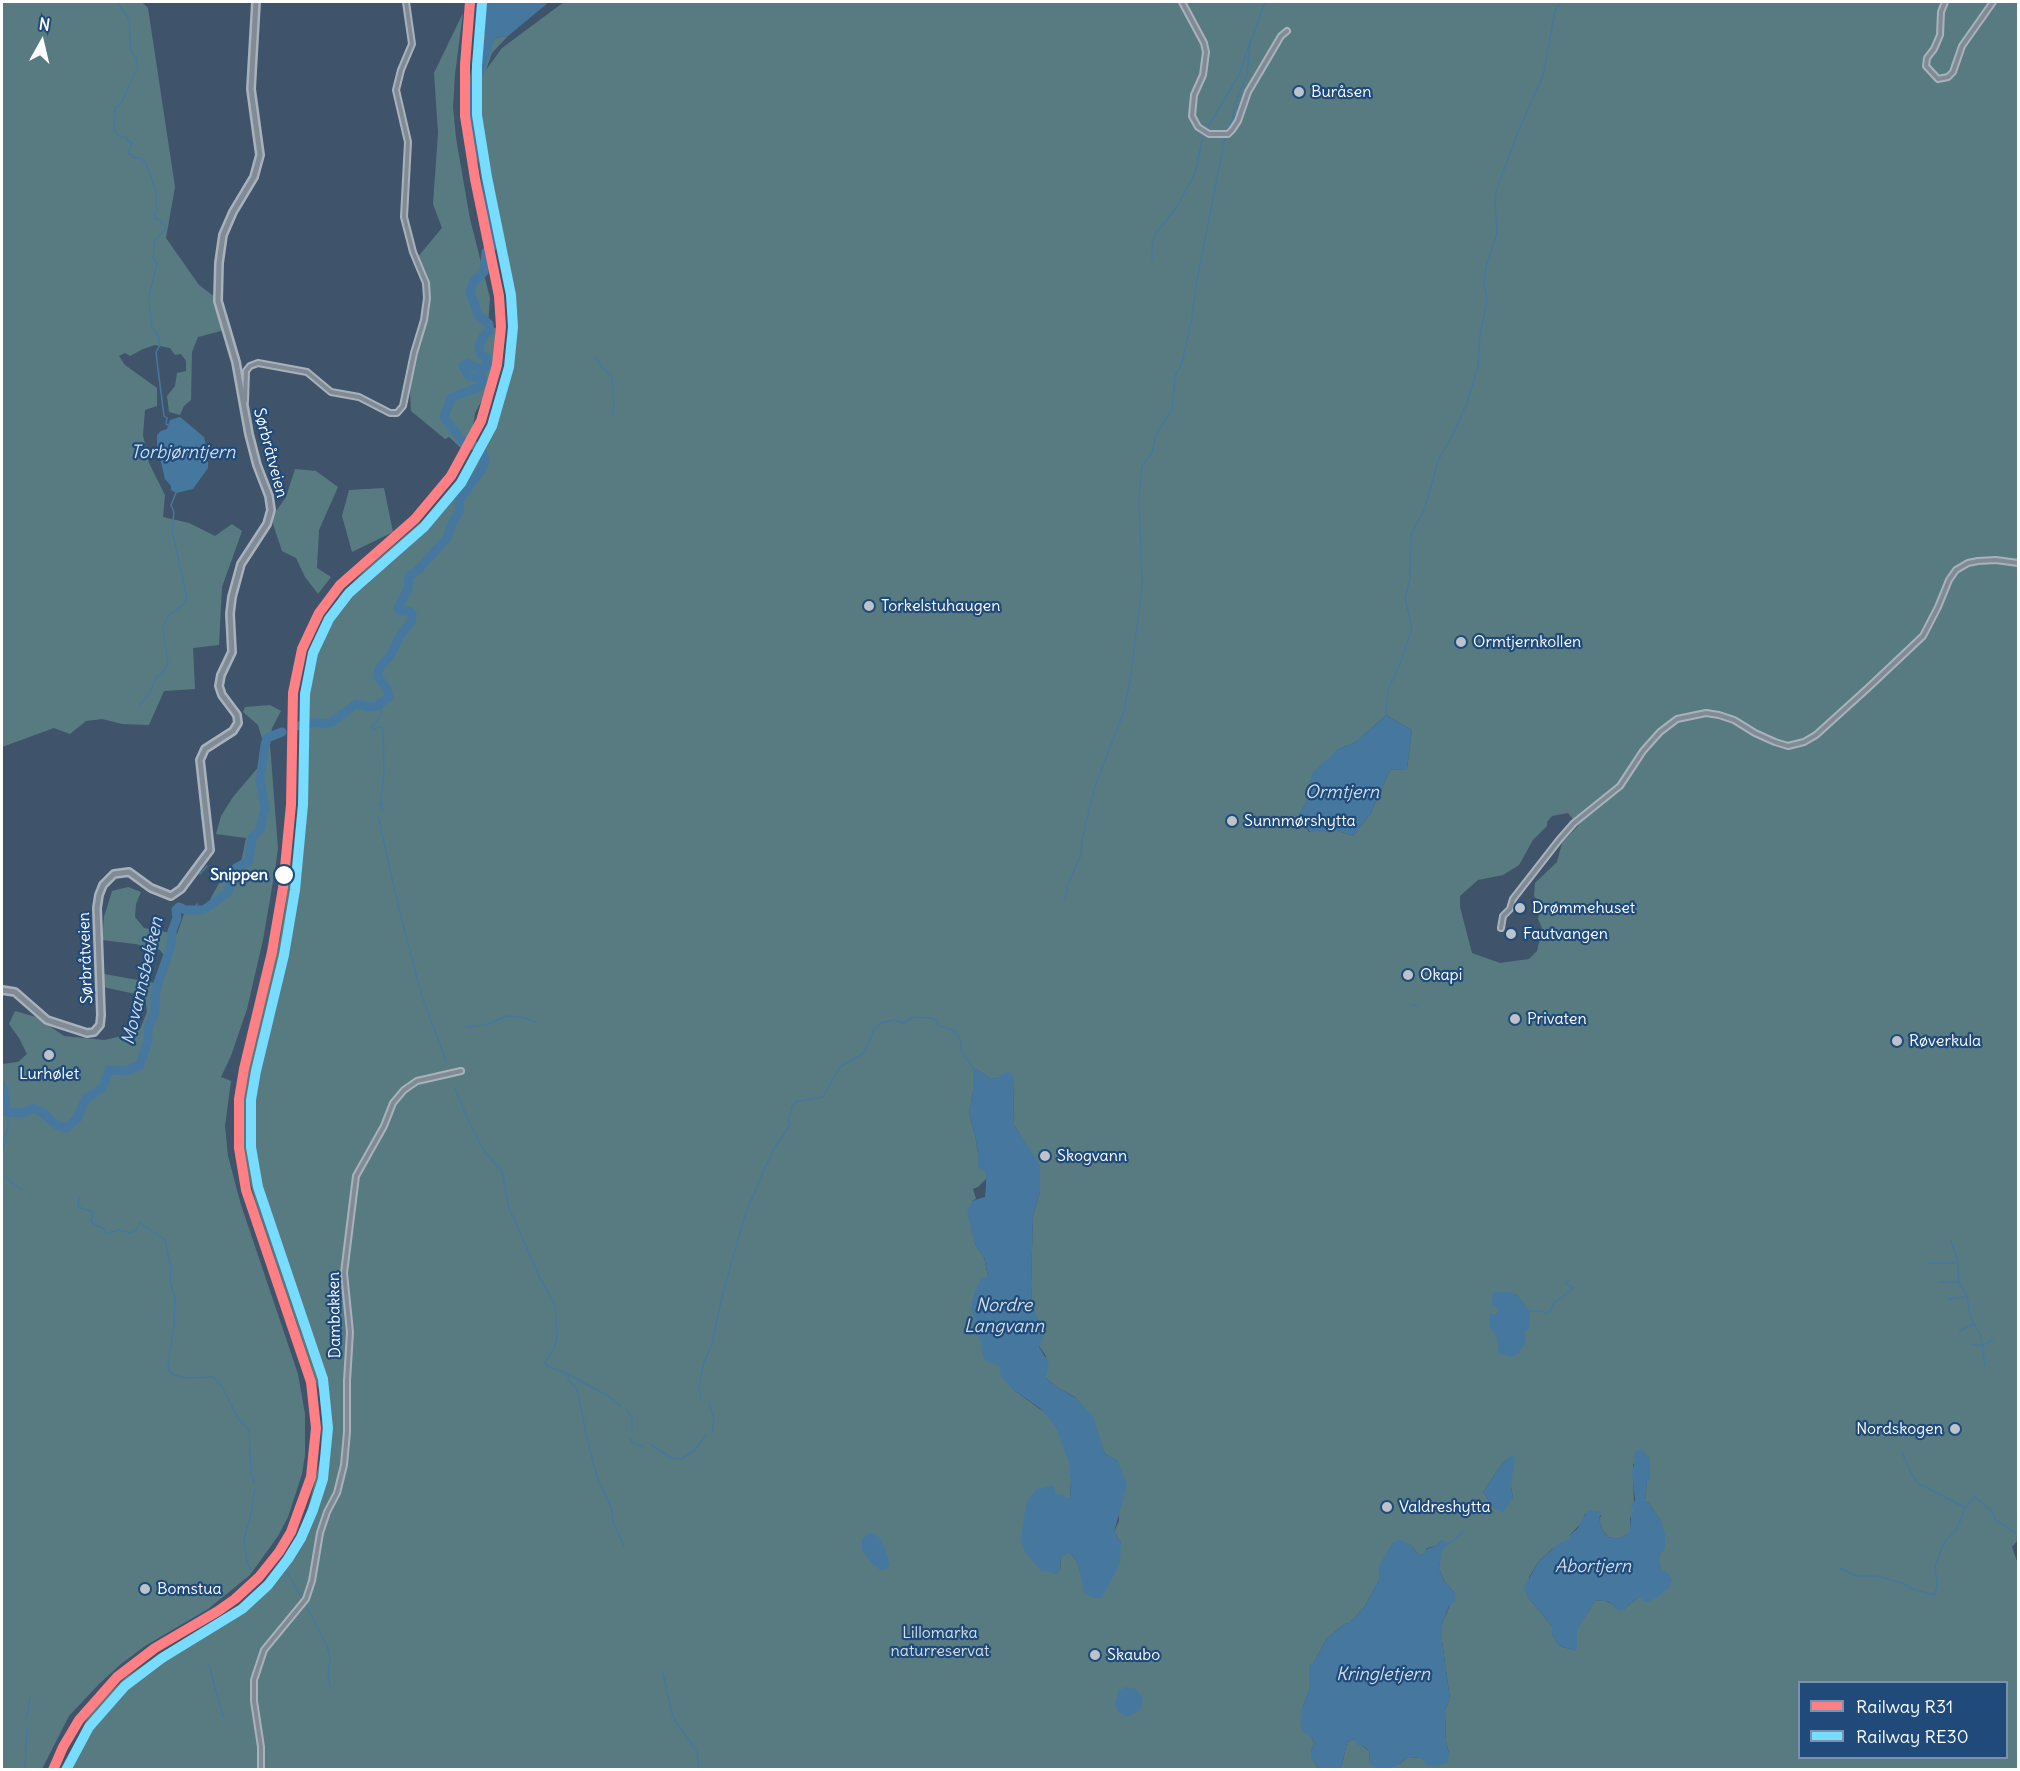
<!DOCTYPE html>
<html>
<head>
<meta charset="utf-8">
<style>
  body { margin:0 }
  #map { position:relative; width:2020px; height:1771px; overflow:hidden; background:#3f546a; font-family:Delius,sans-serif }
  canvas { display:block }
  .frame { position:absolute; inset:0; border:3px solid #fff; pointer-events:none }
  .legend { position:absolute; left:1798px; top:1681px; width:210px; height:78px; box-sizing:border-box; background:#1f4a7a; border:2px solid #7992af; margin:0; padding:8px 10px; list-style:none; font-size:18px; color:#fff }
  .legend li { display:flex; align-items:center; gap:12px; height:30px }
  .legend b { width:30px; border:2px solid #7992af }
  .north { position:absolute; left:12px; top:12px; width:60px; height:60px; -webkit-text-stroke:4px #1f4a7a; paint-order:stroke; rotate:8deg; font-size:16px; font-weight:700; line-height:24px; text-align:center; color:#fff }
  .north::after { content:''; display:block; margin:auto; width:21px; height:27px; background:#fff; clip-path:polygon(50% 0,100% 100%,50% 72%,0 100%) }
</style>
</head>
<body>
<div id="map">
<canvas width="2020" height="1771"></canvas>
<div class="frame"></div>
<ul class="legend">
<li><b style="height:8px;background:#ff8084"></b>Railway R31</li>
<li><b style="height:8px;background:#77dcfe"></b>Railway RE30</li>
</ul>
<div class="north">N</div>
</div>
<script>
const c = document.querySelector('canvas').getContext('2d');
c.lineJoin = 'round';
function fillPath(path, color) { c.fillStyle = color; c.fill(path, 'evenodd'); }
const poly = rows => new Path2D(rows.map(r => 'M' + r).join(''));
function stroke(path, color, width, dash) { c.strokeStyle = color; c.lineWidth = width; c.lineCap = dash ? 'butt' : 'round'; c.setLineDash(dash || []); c.stroke(path); }
function label(font, color, halo, rows, align = 'center') {
  c.font = font + ' Delius,sans-serif'; c.lineWidth = 4.5; c.setLineDash([]); c.textBaseline = 'middle'; c.strokeStyle = halo; c.fillStyle = color; for (const [text, x, y, turn = 0] of rows) {
    c.save(); c.translate(x, y); c.rotate((+turn || 0) * Math.PI / 180); c.textAlign = isNaN(turn) ? turn : align; if (halo) c.strokeText(text, 0, 0); c.fillText(text, 0, 0); c.restore();
  }
}
const green = poly([
  [2,2,142,2,148,8,175,187,166,238,199,285,219,300,229,329,198,337,192,352,191,400,184,406,180,415,169,412,167,396,175,386,177,373,186,371,186,361,181,354,175,355,170,348,155,345,143,349,130,356,125,353,119,356,125,365,157,388,157,406,145,410,143,435,149,463,165,495,163,517,189,523,215,536,232,524,242,531,222,587,219,645,193,648,195,689,164,691,149,725,122,724,102,719,86,721,70,734,54,728,2,747],
  [564,2,2018,2,2018,1540,2012,1547,2018,1564,2018,1769,1339,1769,1342,1765,1347,1742,1354,1739,1369,1751,1370,1764,1398,1765,1408,1757,1420,1758,1449,1753,1446,1742,1445,1710,1450,1699,1442,1641,1442,1624,1455,1593,1444,1581,1439,1568,1442,1540,1436,1546,1427,1548,1425,1553,1419,1556,1411,1545,1393,1543,1380,1565,1379,1580,1365,1606,1349,1623,1345,1624,1327,1638,1313,1664,1309,1666,1309,1691,1302,1708,1314,1744,1311,1751,1311,1757,1318,1769,62,1770,88,1717,103,1699,126,1677,151,1660,221,1621,246,1604,265,1586,294,1541,303,1523,310,1501,321,1456,322,1415,319,1390,255,1200,245,1163,242,1133,245,1085,280,938,292,864,300,784,302,703,323,630,340,596,365,570,422,521,448,494,468,464,486,429,504,377,509,351,510,315,506,279,493,224,485,154,475,137,473,106,471,109,470,77,475,52,481,29,491,39,508,36,492,53,486,70,502,48],
  [1386,715,1412,730,1407,769,1390,770,1371,813,1353,836,1341,832,1309,832,1299,815,1337,750,1356,742],
  [1568,813,1578,826,1562,843,1557,862,1535,883,1534,896,1541,905,1538,919,1542,928,1537,951,1529,959,1500,963,1472,953,1460,907,1460,896,1478,880,1503,875,1519,865,1533,840,1547,826,1547,822,1552,816],
  [976,1069,991,1079,1013,1076,1014,1125,1026,1144,1040,1191,1033,1216,1031,1285,1032,1300,1042,1337,1039,1346,1046,1356,1046,1378,1058,1388,1075,1397,1096,1428,1105,1454,1118,1461,1119,1521,1114,1532,1121,1543,1082,1578,1077,1562,1071,1554,1067,1553,1061,1557,1060,1571,1051,1487,1056,1496,1064,1497,1067,1500,1070,1498,1071,1480,1068,1450,1051,1417,1015,1391,999,1365,987,1278,988,1276,984,1257,976,1246,971,1225,972,1201,976,1199,973,1189,978,1187,986,1179,986,1171,978,1164,978,1153,975,1135,969,1114,973,1092,973,1070],
  [1504,1293,1517,1295,1523,1303,1524,1332],
  [1644,1452,1649,1458,1645,1501,1649,1503,1661,1521,1659,1561,1661,1571,1639,1597,1624,1609,1603,1600,1595,1601,1577,1629,1577,1648,1574,1650,1559,1646,1552,1634,1552,1626,1527,1596,1529,1577,1539,1561,1552,1549,1571,1539,1570,1535,1583,1521,1585,1514,1601,1515,1599,1520,1602,1529,1608,1537,1618,1539,1627,1535,1630,1531,1630,1518,1634,1511,1633,1465],
  [1511,1456,1511,1486,1513,1498,1495,1509,1483,1492,1502,1464],
  [1800,1682,2006,1682,2006,1758,1800,1758],
  [463,13,455,74,453,107,456,138,470,219,490,298,488,326,496,328,494,365,490,385,475,413,471,440,463,450,449,437,445,439,411,411,410,393,415,356,426,320,429,290,427,277,416,259,442,228,433,204,438,133,434,73],
  [295,469,316,471,338,487,319,530,317,568,331,577,318,594,305,577,296,558,282,551,271,518,286,497],
  [384,488,393,532,352,552,342,516,349,490],
  [270,705,281,711,272,728,270,745,278,848,275,870,263,940,247,1009,231,1056,221,1077,231,1081,225,1126,228,1156,241,1205,298,1374,305,1414,305,1455,302,1474,288,1517,278,1536,250,1575,208,1609,145,1646,121,1664,99,1684,69,1716,42,1769,2,1769,2,1064,18,1062,27,1054,19,1038,9,1024,15,1011,36,1017,64,1036,104,1040,118,1037,140,1029,147,1012,145,996,103,987,104,974,160,984,164,956,160,950,135,944,102,940,104,917,112,891,128,887,141,892,136,904,135,917,144,928,177,934,185,911,205,909,219,883,238,877,246,838,216,834,221,816,233,797,261,764,263,742,258,725,243,712,245,707]
]);
const water = poly([
  [485,2,549,2,508,36,490,39,481,29],
  [180,417,204,437,208,455,208,468,193,489,176,493,171,490,171,486,165,479,157,446,157,435,161,431,167,429,170,420],
  [1386,715,1412,730,1407,769,1390,770,1371,813,1353,836,1341,832,1310,832,1299,815,1307,801,1308,788,1313,772,1337,750,1356,742],
  [976,1069,991,1079,997,1078,1008,1071,1013,1076,1014,1125,1040,1165,1040,1191,1033,1216,1031,1285,1032,1300,1043,1338,1039,1347,1049,1363,1046,1378,1058,1388,1076,1398,1093,1416,1105,1454,1118,1461,1127,1485,1114,1532,1121,1543,1120,1563,1102,1598,1092,1598,1084,1592,1080,1572,1077,1562,1071,1554,1067,1554,1061,1557,1059,1573,1055,1574,1047,1571,1042,1572,1026,1554,1021,1541,1026,1504,1031,1496,1037,1489,1052,1486,1055,1488,1055,1494,1064,1495,1067,1500,1070,1498,1071,1480,1068,1460,1056,1427,1041,1409,1011,1388,1001,1376,999,1366,986,1361,983,1357,981,1342,974,1327,971,1305,974,1293,981,1279,988,1276,984,1257,976,1246,967,1213,972,1201,985,1197,986,1187,986,1171,979,1168,978,1164,978,1153,975,1135,969,1114,973,1092,973,1070],
  [1493,1292,1510,1292,1517,1295,1530,1311,1529,1329,1524,1332,1526,1337,1525,1344,1519,1353,1512,1357,1499,1354,1497,1338,1490,1327,1490,1313,1496,1315,1498,1309,1491,1304],
  [1642,1449,1649,1458,1650,1463,1650,1480,1647,1482,1645,1501,1649,1503,1661,1521,1665,1534,1665,1546,1664,1551,1659,1554,1659,1561,1661,1570,1667,1572,1672,1579,1669,1588,1653,1600,1646,1602,1639,1597,1624,1609,1618,1611,1611,1603,1603,1600,1595,1601,1577,1630,1577,1649,1574,1650,1559,1646,1552,1634,1552,1626,1527,1596,1524,1587,1539,1561,1559,1543,1570,1539,1570,1535,1577,1529,1588,1510,1601,1512,1599,1520,1602,1529,1608,1537,1618,1539,1627,1534,1630,1531,1631,1514,1634,1511,1631,1506,1635,1500,1632,1472,1635,1461,1634,1455,1636,1451],
  [1511,1455,1515,1457,1511,1486,1513,1498,1503,1513,1495,1509,1483,1492,1502,1464],
  [870,1533,879,1537,885,1548,890,1564,887,1569,880,1570,870,1561,862,1550,862,1539],
  [1398,1539,1411,1545,1419,1556,1425,1553,1427,1549,1436,1546,1442,1540,1450,1543,1442,1550,1439,1568,1444,1581,1455,1593,1456,1600,1449,1606,1442,1624,1442,1641,1450,1699,1445,1710,1446,1742,1449,1753,1448,1763,1435,1766,1428,1766,1420,1758,1408,1757,1398,1765,1388,1769,1377,1768,1370,1764,1369,1751,1365,1747,1358,1745,1354,1739,1347,1742,1342,1765,1339,1769,1318,1769,1311,1757,1311,1751,1314,1744,1312,1738,1303,1732,1300,1723,1302,1708,1309,1691,1309,1666,1313,1664,1327,1638,1345,1624,1349,1623,1365,1606,1379,1580,1379,1565,1393,1543],
  [1126,1687,1136,1689,1143,1698,1140,1711,1126,1717,1117,1710,1115,1702,1119,1690]
]);
const stream = poly([
  [117,2,129,19,131,52,136,57,138,67,120,105,115,108,114,129,117,135,127,138,127,141,132,143,128,154,131,154,134,158,140,158,147,164,146,167,149,170,156,193,156,205,158,209,155,212,154,218,160,220,166,229,155,240,153,258,157,264,150,292,149,304,152,327,158,335,160,345,156,352,157,361,164,416,167,418,166,424,168,425],
  [1208,127,1240,73,1249,45],
  [1152,259,1152,246,1155,234,1176,208,1192,179,1196,170,1203,135],
  [595,356,601,366,610,374,612,379,614,404,612,416],
  [140,705,149,694,157,676,162,674,168,664,163,628,168,616,183,605,187,598,172,530,174,512,171,505,176,493],
  [377,706,381,710,381,714,378,720,371,727,373,730,379,727,382,727,383,729,384,775,380,806],
  [1386,715,1388,690,1402,659,1412,628,1405,598,1410,579,1411,535,1425,508,1438,461,1453,434,1467,403,1478,367,1480,334,1487,300,1484,283,1486,267,1497,233,1495,202,1497,188,1520,127,1543,76,1555,11,1561,2],
  [382,803,382,811],
  [201,813,206,840],
  [378,816,399,909,421,993,446,1061],
  [200,874,207,866],
  [1065,900,1068,884,1081,855,1082,840,1094,789,1124,711,1130,680,1142,587,1139,498,1142,466,1152,452,1156,435,1172,409,1175,376,1182,363,1192,317,1197,280,1225,137,1233,117,1235,103,1247,76,1250,43,1265,2],
  [194,910,197,904],
  [1412,1005,1418,1006],
  [466,1027,486,1025,506,1016,522,1017,536,1022],
  [455,1088,467,1118,484,1151,502,1171,509,1208,540,1278,555,1305,557,1338,554,1349,545,1362,547,1366,568,1374,608,1396,621,1406],
  [2,1155,8,1123,8,1113],
  [2,1175,21,1189],
  [79,1198,78,1207,91,1211,93,1214,91,1222,97,1226,103,1228,106,1234,118,1230,131,1233,136,1230,140,1223,165,1240,171,1269,170,1281,175,1298,174,1324,168,1365,169,1370,172,1374,185,1378,213,1377,222,1387,239,1420,249,1429,251,1471,254,1483],
  [1951,1241,1957,1258,1959,1282,1967,1296,1970,1316,1981,1337,1985,1366],
  [1929,1263,1955,1263],
  [1939,1282,1959,1282],
  [1948,1299,1965,1297],
  [1530,1311,1541,1311,1547,1314,1550,1311,1554,1303,1573,1289,1571,1286,1568,1286,1566,1283,1568,1280],
  [1959,1331,1974,1324],
  [1973,1344,1982,1346,1993,1339],
  [568,1376,568,1379,577,1389,589,1447,598,1480,612,1509,613,1522,624,1546],
  [701,1399,699,1388,704,1362,712,1344,723,1293,746,1212,773,1150,790,1125,788,1120,792,1111,791,1108,796,1102,823,1097,840,1067,864,1053,874,1030,881,1023,895,1020,902,1023,907,1022,912,1017,932,1018,937,1021,938,1025,955,1031,961,1041,961,1051,974,1069],
  [709,1402,714,1420,712,1433],
  [627,1410,632,1418,632,1432],
  [630,1438,632,1442,644,1447],
  [651,1445,672,1458,681,1459,694,1451,706,1435],
  [1902,1453,1911,1473,1918,1483,1964,1507],
  [1450,1543,1463,1532],
  [1840,1568,1856,1576,1876,1576,1902,1583,1915,1590,1935,1595,1937,1584,1935,1567,1940,1553,1945,1541,1957,1529,1965,1508,1975,1497,1992,1511,1995,1519,2018,1535],
  [251,1570,247,1562,244,1539,250,1518,255,1489],
  [274,1572,287,1572,307,1607,327,1646,330,1658,328,1673,330,1687],
  [209,1665,223,1717],
  [663,1673,673,1717,697,1752,699,1770],
  [27,1718,30,1697],
  [25,1770,27,1727]
]);
const river = poly([
  [490,39,473,91,471,131,472,141,483,162,493,231,493,246],
  [467,444,462,441,444,417,451,398,479,387,483,381,482,378,469,376,463,366,467,363,483,370,487,367,487,358,481,355,479,346,482,338,489,331,489,324,478,315,470,292,473,282,484,272,486,252],
  [299,726,317,722,325,724,332,722,356,704,370,707,377,706,389,697,387,689,378,677,379,668,391,655,399,637,411,622,412,617,412,613,409,611,400,611,398,608,408,589,409,576,418,570,447,538,452,523,460,511,459,500,482,469,485,460,481,448,472,445],
  [2,1085,5,1098,6,1112,23,1113,34,1108,43,1113,58,1126,66,1128,77,1119,85,1100,103,1087,109,1070,126,1071,140,1065,148,1041,148,1028,155,1012,155,996,158,983,171,946,172,931,177,918,176,910,179,907,185,910,203,910,208,907,228,892,236,868,249,861,252,838,260,830,265,808,260,781,265,745,267,738,282,732]
]);
const minor = poly([
  [1182,2,1204,43,1206,52,1203,75,1194,95,1192,116,1198,127,1209,134,1228,134,1232,130,1238,121,1248,92,1281,36,1287,31],
  [1945,2,1941,12,1940,35,1934,49,1927,58,1926,66,1938,79,1948,77,1953,72,1962,46,1993,2],
  [245,401,246,371,250,366,258,363,307,372,331,392,359,397,390,413,397,413,403,406,414,353,424,320,427,298,426,283,413,252,404,217,408,142,396,90,401,70,412,44,406,2],
  [1501,928,1503,916,1510,909,1513,899,1559,840,1574,823,1620,786,1643,751,1660,732,1677,719,1706,713,1719,715,1734,720,1755,733,1775,742,1788,746,1804,742,1816,735,1869,687,1923,636,1938,607,1949,580,1956,570,1968,563,1978,561,1996,560,2018,563],
  [261,1770,261,1747,254,1701,254,1680,264,1650,306,1599,312,1581,320,1533,327,1512,337,1493,344,1465,347,1432,347,1381,350,1332,344,1273,356,1176,384,1126,393,1103,404,1090,417,1081,461,1071]
]);
const tertiary = poly([
  [2,990,15,992,47,1020,87,1033,94,1032,100,1025,101,1015,97,908,99,895,103,885,114,874,129,872,151,888,171,896,181,889,210,850,200,760,205,749,233,731,238,723,237,715,222,695,219,686,221,675,232,652,230,614,232,597,241,564,267,524,271,510,269,496,257,465,249,434,236,362,218,301,219,263,223,235,233,212,254,177,260,155,251,89,256,2]
]);
const rail1 = poly([
  [53,1770,63,1747,79,1720,117,1677,155,1648,218,1611,235,1599,259,1577,279,1552,291,1532,311,1477,316,1428,311,1382,246,1190,239,1148,239,1099,244,1069,272,952,283,888,291,805,293,693,302,649,319,613,340,585,415,519,451,476,481,421,497,365,501,327,499,296,475,179,465,116,465,65,470,2]
]);
const rail2 = poly([
  [66,1770,89,1727,125,1686,162,1658,242,1609,268,1585,288,1559,301,1538,313,1510,323,1479,328,1428,323,1379,258,1187,251,1147,251,1100,256,1071,284,955,295,890,303,805,305,694,313,653,329,619,349,593,424,527,461,483,492,426,509,367,513,327,511,295,487,177,477,115,477,65,482,3]
]);
const markers = [
  [1299,92,6,"#bcc3cb"],
  [869,606,6,"#bcc3cb"],
  [1461,642,6,"#bcc3cb"],
  [1232,821,6,"#bcc3cb"],
  [284,875,10,"#fff"],
  [1520,908,6,"#bcc3cb"],
  [1511,934,6,"#bcc3cb"],
  [1408,975,6,"#bcc3cb"],
  [1515,1019,6,"#bcc3cb"],
  [1897,1041,6,"#bcc3cb"],
  [49,1055,6,"#bcc3cb"],
  [1045,1156,6,"#bcc3cb"],
  [1955,1429,6,"#bcc3cb"],
  [1387,1507,6,"#bcc3cb"],
  [145,1589,6,"#bcc3cb"],
  [1095,1655,6,"#bcc3cb"]
];
const poiNames = [
  ["Buråsen",1311,92],
  ["Torkelstuhaugen",881,606],
  ["Ormtjernkollen",1473,642],
  ["Sunnmørshytta",1244,821],
  ["Drømmehuset",1532,908],
  ["Fautvangen",1523,934],
  ["Okapi",1420,975],
  ["Privaten",1527,1019],
  ["Røverkula",1909,1041],
  ["Lurhølet",49,1074,"center"],
  ["Skogvann",1057,1156],
  ["Nordskogen",1943,1429,"right"],
  ["Valdreshytta",1399,1507],
  ["Bomstua",157,1589],
  ["Skaubo",1107,1655]
];
const streetNames = [
  ["Sørbråtveien",270,453,75],
  ["Sørbråtveien",86,958,-92],
  ["Dambakken",335,1315,-91]
];
const stopNames = [
  ["Snippen",268,875]
];
const parkNames = [
  ["Lillomarka",940,1633],
  ["naturreservat",940,1651]
];
const waterNames = [
  ["Torbjørntjern",183,453],
  ["Ormtjern",1342,793],
  ["Movannsbekken",143,981,-77],
  ["Nordre",1004,1306],
  ["Langvann",1004,1327],
  ["Abortjern",1593,1567],
  ["Kringletjern",1383,1675]
];
fillPath(green, '#587b82');
fillPath(water, '#46789f');
stroke(stream, '#46789f', 1.5);
stroke(river, '#46789f', 9);
stroke(minor, '#a9b2bc', 8);
stroke(tertiary, '#a9b2bc', 10);
stroke(minor, '#818b96', 4);
stroke(tertiary, '#818b96', 5);
stroke(rail1, '#ff8084', 10);
stroke(rail2, '#77dcfe', 10);
for (const [x, y, r, color] of markers) { const dot = new Path2D(); dot.arc(x, y, r, 0, 2 * Math.PI); c.fillStyle = color; c.fill(dot); stroke(dot, '#1f4a7a', 2); }
label('16px', '#fff', '#1f4a7a', poiNames, 'left');
label('16px', '#fff', '#1f4a7a', streetNames);
label('bold 16px', '#fff', '#1f4a7a', stopNames, 'right');
label('16px', '#d6e0e1', '#1f4a7a', parkNames);
label('italic 18px', '#d1dee8', '#1f4a7a', waterNames);
</script>
</body>
</html>
